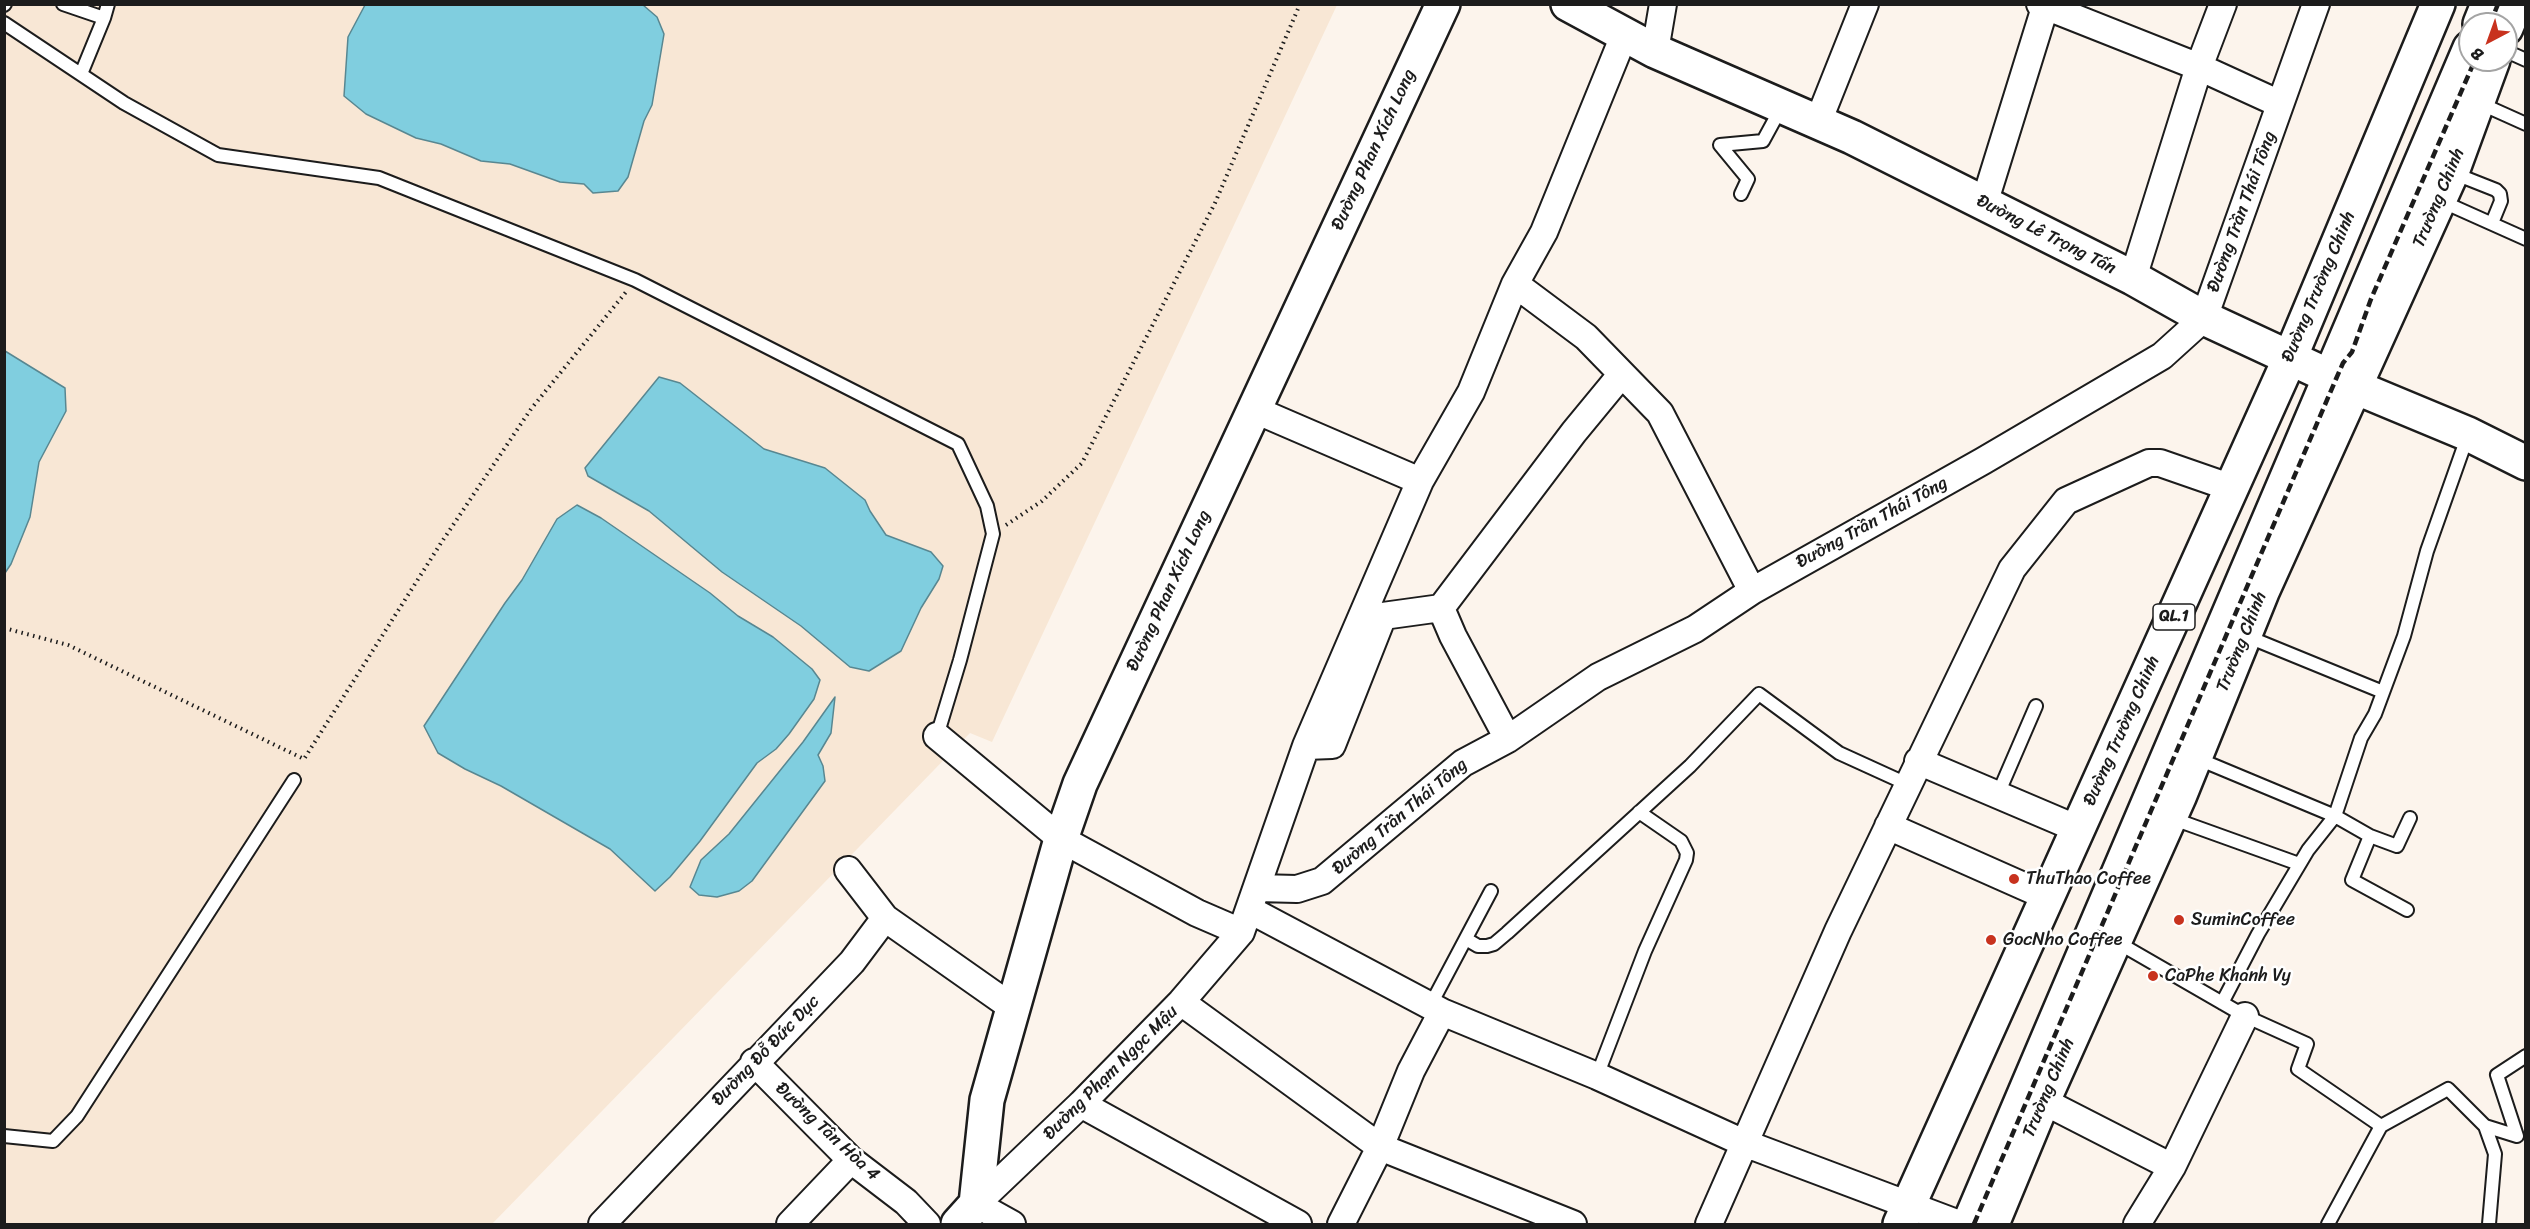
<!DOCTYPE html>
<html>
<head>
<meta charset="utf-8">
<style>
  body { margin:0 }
  #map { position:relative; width:2530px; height:1229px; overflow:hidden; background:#fcf4ec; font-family:Sriracha,sans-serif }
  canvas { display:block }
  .frame { position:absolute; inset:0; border:6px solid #1c1c1c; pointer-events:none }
  .north { position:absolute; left:2458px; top:12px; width:60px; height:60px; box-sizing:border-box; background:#fff; border:2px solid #a4a4a4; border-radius:50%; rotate:221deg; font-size:16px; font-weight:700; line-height:24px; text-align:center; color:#1c1c1c }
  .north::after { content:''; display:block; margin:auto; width:21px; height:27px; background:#c8321e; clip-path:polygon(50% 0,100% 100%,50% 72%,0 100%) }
</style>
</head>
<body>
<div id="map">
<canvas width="2530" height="1229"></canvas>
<div class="frame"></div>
<div class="north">B</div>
</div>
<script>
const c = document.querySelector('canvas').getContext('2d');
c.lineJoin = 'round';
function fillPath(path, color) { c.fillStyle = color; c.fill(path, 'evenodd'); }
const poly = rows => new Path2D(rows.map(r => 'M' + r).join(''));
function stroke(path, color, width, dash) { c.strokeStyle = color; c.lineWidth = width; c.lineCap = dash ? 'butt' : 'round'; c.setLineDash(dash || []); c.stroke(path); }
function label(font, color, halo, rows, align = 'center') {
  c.font = font + ' Sriracha,sans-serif'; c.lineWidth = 5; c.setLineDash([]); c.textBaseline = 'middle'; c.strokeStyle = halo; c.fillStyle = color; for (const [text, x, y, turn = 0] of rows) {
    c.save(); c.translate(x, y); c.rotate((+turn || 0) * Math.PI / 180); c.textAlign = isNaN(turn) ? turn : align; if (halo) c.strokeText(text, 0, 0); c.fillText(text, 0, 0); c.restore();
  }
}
const built = poly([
  [5,5,1337,5,992,742,970,733,492,1224,5,1224]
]);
const water = poly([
  [365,5,643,5,657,17,664,34,652,105,644,121,628,177,618,191,593,193,584,184,560,182,510,164,481,161,441,144,416,138,366,114,344,96,348,37,365,5],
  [5,351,65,388,66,411,39,462,30,517,11,564,5,573,5,351],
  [659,377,680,383,764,449,825,468,865,500,870,511,886,535,931,552,943,566,939,579,921,608,901,651,869,671,850,667,801,626,722,572,649,511,588,476,585,468,659,377],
  [577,505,601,518,710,593,738,616,773,637,812,669,820,680,814,699,789,734,776,749,757,763,700,841,670,877,655,891,610,849,501,786,465,769,438,753,424,726,505,603,522,580,557,519,577,505],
  [835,697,831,733,818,755,823,766,825,781,752,881,739,891,717,897,699,895,690,887,701,860,729,834,803,742,835,697]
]);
const path = poly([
  [1006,525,1042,501,1082,463,1215,203,1300,4],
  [4,628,68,645,304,759,441,543,531,409,626,292]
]);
const lane = poly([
  [63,4,104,18,108,4],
  [4,5,5,4],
  [4,23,124,103,218,155,379,178,635,280,958,444,987,506,993,534,960,660,937,736],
  [2506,51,2526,60],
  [81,74,104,18],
  [2477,102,2526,124],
  [2453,173,2496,190,2500,194,2501,201,2492,223],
  [1741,194,1748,179,1720,145,1763,141,1781,108],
  [2441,201,2526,239],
  [2246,636,2383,692],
  [2196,758,2335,816,2370,836,2397,846,2410,818],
  [1998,794,2036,706],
  [2171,818,2299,864],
  [2370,836,2352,880,2407,910],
  [1466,939,1478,946,1487,946,1494,944,1507,933,1690,766,1759,694,1839,753,1907,784],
  [2115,941,2245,1016,2307,1044,2298,1069,2381,1126],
  [2222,1003,2258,934,2308,850,2335,816,2361,738,2375,714,2404,636,2427,551,2468,435],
  [1430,1006,1491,891],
  [1597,1076,1645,951,1686,860,1687,853,1681,841,1639,812],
  [2381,1126,2448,1089,2485,1126,2517,1136,2497,1075,2526,1056],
  [2485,1126,2495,1154,2489,1224],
  [4,1136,53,1141,77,1116,294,780],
  [2328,1224,2381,1126]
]);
const street = poly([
  [2040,4,2199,67,2280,104],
  [1655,51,1663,4],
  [1818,122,1865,4],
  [1984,204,2046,4],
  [2133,278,2199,67,2223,4],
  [1515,284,1586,337,1660,413,1752,591],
  [1253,409,1420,481],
  [1441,608,1453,636,1508,739],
  [937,736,1061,839,1197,913,1241,932],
  [1306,746,1332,745,1383,616,1441,608,1574,432,1621,375],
  [1918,761,2078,829],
  [1888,826,2048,897],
  [1257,888,1297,889,1322,881,1463,763,1508,739,1598,677,1695,629,1752,591,1983,461,2162,356,2204,318,2316,4],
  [1250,910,1442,1012,1597,1076,1744,1143,1959,1224],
  [885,918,1013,1008],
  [1181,1002,1380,1147,1573,1224],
  [754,1062,851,1160,906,1202,927,1224],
  [2043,1101,2172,1167],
  [1081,1104,1298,1224],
  [602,1224,852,962,885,918,848,870],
  [790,1224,851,1160],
  [1012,1224,976,1204,1081,1104,1181,1002,1241,932,1306,746,1420,481,1471,392,1515,284,1544,232,1625,33],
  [1341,1224,1380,1147,1411,1071,1442,1012],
  [1709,1224,1838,931,2012,569,2066,501,2149,463,2160,463,2232,488],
  [2137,1224,2172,1167,2245,1016]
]);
const secondary = poly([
  [1568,4,1655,51,1852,137,2133,278,2204,318,2331,377,2468,434,2526,463],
  [2506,28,2516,4],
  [958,1224,976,1204,987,1100,1061,839,1080,784,1443,4],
  [1992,1224,2043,1101,2179,797,2262,592,2452,172,2493,60]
]);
const highway = poly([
  [2480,24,2488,4],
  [1900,1224,2290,358,2438,4],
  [1969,1224,2470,48]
]);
const rail = poly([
  [2490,24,2498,4],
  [1974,1224,2336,379,2343,363,2352,352,2371,299,2475,60]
]);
const markers = [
  [2014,879,6,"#c8321e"],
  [2179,920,6,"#c8321e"],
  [1991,940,6,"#c8321e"],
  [2153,976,6,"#c8321e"]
];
const shields = [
  [2174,617,42]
];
const shieldNames = [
  ["QL.1",2174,617]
];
const streetNames = [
  ["Đường Phan Xích Long",1374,150,-65],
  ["Trường Chinh",2439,198,-67],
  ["Đường Trần Thái Tông",2242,212,-70],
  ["Đường Lê Trọng Tấn",2046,235,27],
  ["Đường Trường Chinh",2319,287,-67],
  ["Đường Trần Thái Tông",1872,523,-29],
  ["Đường Phan Xích Long",1169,591,-65],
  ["Trường Chinh",2242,642,-68],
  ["Đường Trường Chinh",2122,731,-66],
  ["Đường Trần Thái Tông",1400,817,-40],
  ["Đường Đỗ Đức Dục",766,1051,-46],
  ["Đường Phạm Ngọc Mậu",1111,1073,-45],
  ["Trường Chinh",2049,1088,-67],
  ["Đường Tân Hòa 4",827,1132,43]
];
const poiNames = [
  ["ThuThao Coffee",2026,879],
  ["SuminCoffee",2191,920],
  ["GocNho Coffee",2003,940],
  ["CaPhe Khanh Vy",2165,976]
];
fillPath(built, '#f8e7d5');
fillPath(water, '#80cedf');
stroke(water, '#588791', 1.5);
stroke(lane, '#1c1c1c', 16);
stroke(street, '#1c1c1c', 30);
stroke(secondary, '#1c1c1c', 38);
stroke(highway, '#1c1c1c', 38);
stroke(path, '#1c1c1c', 4, [1.5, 4.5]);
stroke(lane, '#fff', 12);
stroke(street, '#fff', 26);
stroke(secondary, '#fff', 33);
stroke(highway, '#fff', 33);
stroke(rail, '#1c1c1c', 4.5, [9, 4.5]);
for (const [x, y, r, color] of markers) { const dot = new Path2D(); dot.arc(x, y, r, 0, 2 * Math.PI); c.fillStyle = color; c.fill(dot); stroke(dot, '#fff', 2); }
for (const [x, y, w] of shields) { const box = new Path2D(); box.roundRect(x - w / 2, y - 13, w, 26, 4.5); c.fillStyle = '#fff'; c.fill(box); stroke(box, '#1c1c1c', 1.5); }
label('bold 16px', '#1c1c1c', null, shieldNames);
label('18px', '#1c1c1c', '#fff', streetNames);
label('18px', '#1c1c1c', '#fff', poiNames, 'left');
</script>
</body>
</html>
